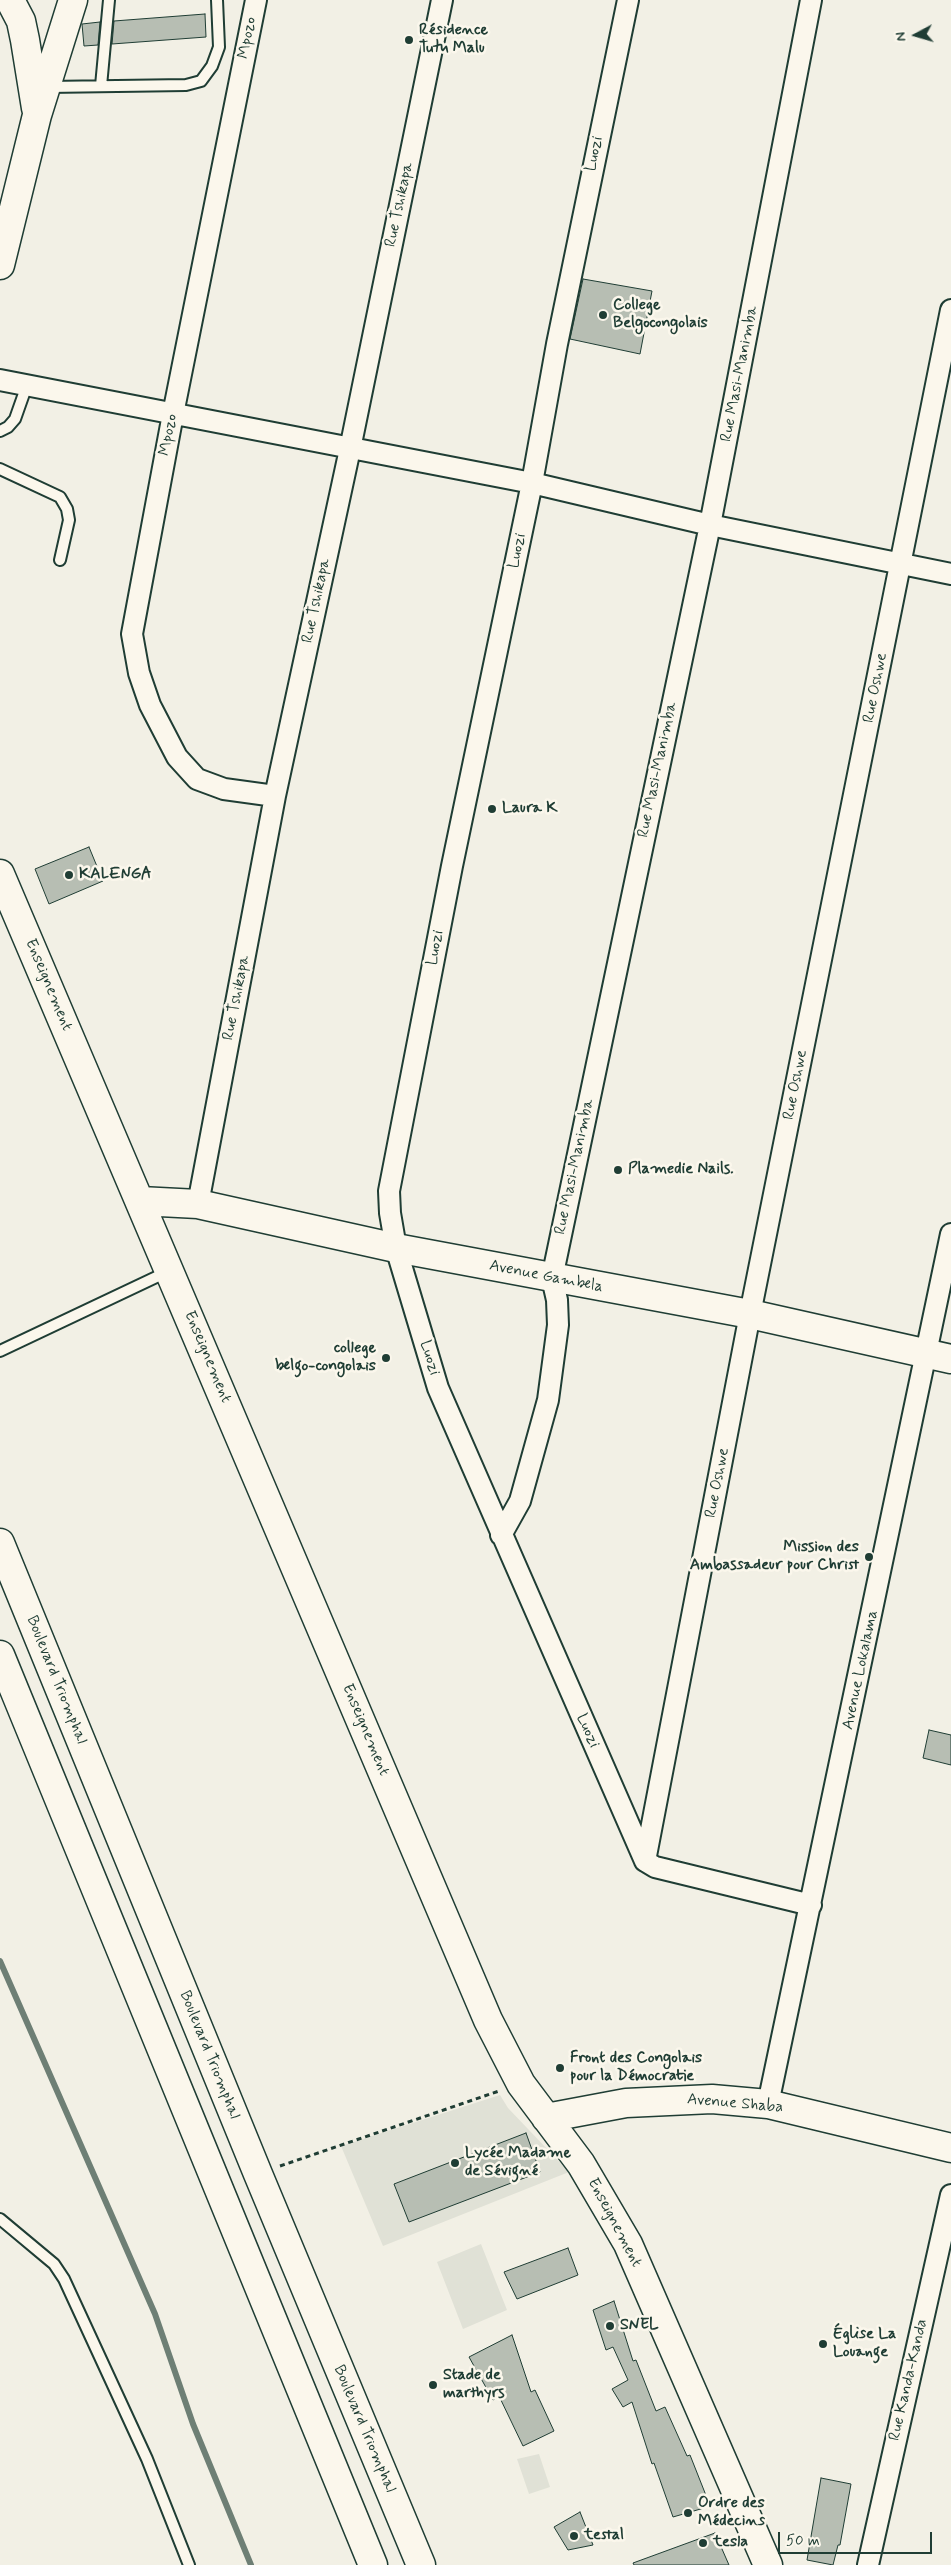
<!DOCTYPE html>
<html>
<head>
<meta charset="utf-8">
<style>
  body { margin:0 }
  #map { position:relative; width:951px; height:2565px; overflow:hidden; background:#f2f0e5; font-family:Mynerve,sans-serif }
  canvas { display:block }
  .north { position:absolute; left:891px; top:10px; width:50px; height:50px; -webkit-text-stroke:4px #fbf7ec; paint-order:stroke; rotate:264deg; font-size:14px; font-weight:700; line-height:20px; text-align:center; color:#1f3d34 }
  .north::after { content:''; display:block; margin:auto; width:18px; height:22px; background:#1f3d34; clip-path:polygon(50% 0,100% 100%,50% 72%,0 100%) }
  .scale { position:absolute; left:778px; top:2532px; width:154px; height:22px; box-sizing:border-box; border:2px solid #1f3d34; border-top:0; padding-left:6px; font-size:15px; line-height:18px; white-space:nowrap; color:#1f3d34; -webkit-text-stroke:4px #fbf7ec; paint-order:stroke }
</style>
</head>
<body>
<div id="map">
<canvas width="951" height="2565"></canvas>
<div class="north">N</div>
<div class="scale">50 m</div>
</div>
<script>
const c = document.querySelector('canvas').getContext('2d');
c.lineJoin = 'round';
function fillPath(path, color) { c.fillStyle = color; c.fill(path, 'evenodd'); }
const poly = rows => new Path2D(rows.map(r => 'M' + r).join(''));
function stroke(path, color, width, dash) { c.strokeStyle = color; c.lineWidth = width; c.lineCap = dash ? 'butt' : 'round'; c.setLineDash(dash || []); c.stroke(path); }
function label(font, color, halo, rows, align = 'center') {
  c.font = font + ' Mynerve,sans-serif'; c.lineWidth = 5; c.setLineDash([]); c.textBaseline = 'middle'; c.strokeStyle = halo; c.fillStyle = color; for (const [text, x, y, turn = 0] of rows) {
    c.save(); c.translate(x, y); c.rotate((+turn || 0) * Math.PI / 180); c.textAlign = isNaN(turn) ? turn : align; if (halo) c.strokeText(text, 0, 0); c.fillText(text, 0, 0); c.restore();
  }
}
const built = poly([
  [500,2095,508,2108,569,2172,383,2246,341,2146],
  [481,2244,507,2310,463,2329,437,2262],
  [539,2454,550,2487,529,2494,517,2459]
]);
const stream = poly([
  [0,1961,155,2314,193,2424,251,2565]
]);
const building = poly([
  [205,14,206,37,112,44,114,21,205,14],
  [100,22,98,45,84,46,82,24,100,22],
  [583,279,652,291,640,354,570,339,583,279],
  [89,847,103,881,49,904,35,869,89,847],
  [929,1730,951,1735,951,1765,923,1758,929,1730],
  [526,2133,540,2172,409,2222,394,2184,526,2133],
  [568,2248,578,2275,517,2299,504,2272,568,2248],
  [614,2301,633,2361,636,2360,656,2411,665,2407,687,2456,690,2455,709,2503,703,2506,704,2508,673,2517,654,2463,652,2464,632,2402,623,2407,612,2389,628,2380,613,2347,606,2350,593,2310,614,2301],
  [512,2335,531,2392,535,2390,554,2431,523,2446,499,2396,493,2400,469,2357,512,2335],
  [821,2478,851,2484,840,2545,838,2545,833,2565,807,2560,821,2478],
  [580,2512,593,2545,568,2550,554,2527,580,2512],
  [715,2533,729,2565,634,2565,633,2563,715,2533]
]);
const path = poly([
  [280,2166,499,2091]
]);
const lane = poly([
  [101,86,109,0],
  [48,87,186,85,201,81,212,66,219,47,217,0],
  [0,431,8,427,15,419,27,385],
  [0,469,60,497,67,509,69,520,60,560],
  [0,1351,169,1271],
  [0,2219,54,2264,64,2279,147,2459,189,2565]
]);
const street = poly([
  [256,0,173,414,132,634,139,673,150,705,177,757,197,779,224,789,275,796],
  [628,0,557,344,532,483,452,866,389,1191,390,1213,396,1248,438,1388,645,1861],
  [0,380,532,483,710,525,951,574],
  [198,1204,275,796,350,449,442,0],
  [501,1535,520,1501,548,1400,558,1325,557,1300,552,1278,710,525,811,0],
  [645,1861,750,1314,951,310],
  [645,1861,655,1867,811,1905],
  [768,2104,951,1234],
  [868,2565,951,2195]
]);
const secondary = poly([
  [10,0,21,21,25,40,36,108],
  [0,265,37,115,73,0],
  [0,874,488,2020,521,2084,581,2164,628,2244,768,2565],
  [140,1201,198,1204,396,1248,750,1314,951,1359],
  [546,2118,626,2103,712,2099,768,2104,951,2148]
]);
const highway = poly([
  [0,1543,258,2174,421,2565],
  [0,1655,373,2565]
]);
const markers = [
  [409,40,5,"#1f3d34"],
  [603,315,5,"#1f3d34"],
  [492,809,5,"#1f3d34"],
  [69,875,5,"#1f3d34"],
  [618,1170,5,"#1f3d34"],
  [386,1358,5,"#1f3d34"],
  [869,1557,5,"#1f3d34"],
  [560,2068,5,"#1f3d34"],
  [455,2163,5,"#1f3d34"],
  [610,2326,5,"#1f3d34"],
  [823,2344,5,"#1f3d34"],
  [433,2385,5,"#1f3d34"],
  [688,2513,5,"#1f3d34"],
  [574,2536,5,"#1f3d34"],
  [703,2543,5,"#1f3d34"]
];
const poiNames = [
  ["Résidence",419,31],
  ["Tutu Malu",419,49],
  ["College",613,306],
  ["Belgocongolais",613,324],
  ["Laura K",502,809],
  ["KALENGA",79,875],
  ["Plamedie Nails.",628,1170],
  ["college",376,1349,"right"],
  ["belgo-congolais",376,1367,"right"],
  ["Mission des",859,1548,"right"],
  ["Ambassadeur pour Christ",859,1566,"right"],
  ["Front des Congolais",570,2059],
  ["pour la Démocratie",570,2077],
  ["Lycée Madame",465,2154],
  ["de Sévigné",465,2172],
  ["SNEL",620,2326],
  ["Église La",833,2335],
  ["Louange",833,2353],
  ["Stade de",443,2376],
  ["marthyrs",443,2394],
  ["Ordre des",698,2504],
  ["Médecins",698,2522],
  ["testal",584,2536],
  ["tesla",713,2543]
];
const streetNames = [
  ["Mpozo",248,38,-79],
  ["Luozi",595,154,-78],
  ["Rue Tshikapa",400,205,-78],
  ["Rue Masi-Manimba",740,374,-79],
  ["Mpozo",169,435,-79],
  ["Luozi",518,551,-78],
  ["Rue Tshikapa",317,601,-78],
  ["Rue Oshwe",876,688,-79],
  ["Rue Masi-Manimba",658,770,-78],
  ["Luozi",436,948,-79],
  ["Enseignement",48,985,67],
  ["Rue Tshikapa",237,998,-79],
  ["Rue Oshwe",796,1085,-79],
  ["Rue Masi-Manimba",575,1167,-78],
  ["Avenue Gambela",546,1277,11],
  ["Enseignement",207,1357,67],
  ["Luozi",429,1358,73],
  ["Rue Oshwe",718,1483,-79],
  ["Avenue Lokalama",861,1670,-78],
  ["Boulevard Triomphal",56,1680,68],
  ["Enseignement",365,1730,67],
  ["Luozi",587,1731,66],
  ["Boulevard Triomphal",209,2055,68],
  ["Avenue Shaba",735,2104,5],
  ["Enseignement",614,2223,62],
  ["Rue Kanda-Kanda",909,2380,-77],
  ["Boulevard Triomphal",364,2429,67]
];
fillPath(built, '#e0e1d6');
stroke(stream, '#6e7f75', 6);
fillPath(building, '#b7beb3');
stroke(building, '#1f3d34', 1);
stroke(lane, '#1f3d34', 14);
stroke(street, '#1f3d34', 24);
stroke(secondary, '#1f3d34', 31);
stroke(highway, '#1f3d34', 31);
stroke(path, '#1f3d34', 3, [5, 4]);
stroke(lane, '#fbf7ec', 10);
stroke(street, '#fbf7ec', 20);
stroke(secondary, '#fbf7ec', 28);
stroke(highway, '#fbf7ec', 28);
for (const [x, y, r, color] of markers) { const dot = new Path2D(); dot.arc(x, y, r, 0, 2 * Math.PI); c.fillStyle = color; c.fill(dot); stroke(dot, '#fbf7ec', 2); }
label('bold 16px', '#1f3d34', '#fbf7ec', poiNames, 'left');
label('16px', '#1f3d34', '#fbf7ec', streetNames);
</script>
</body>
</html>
